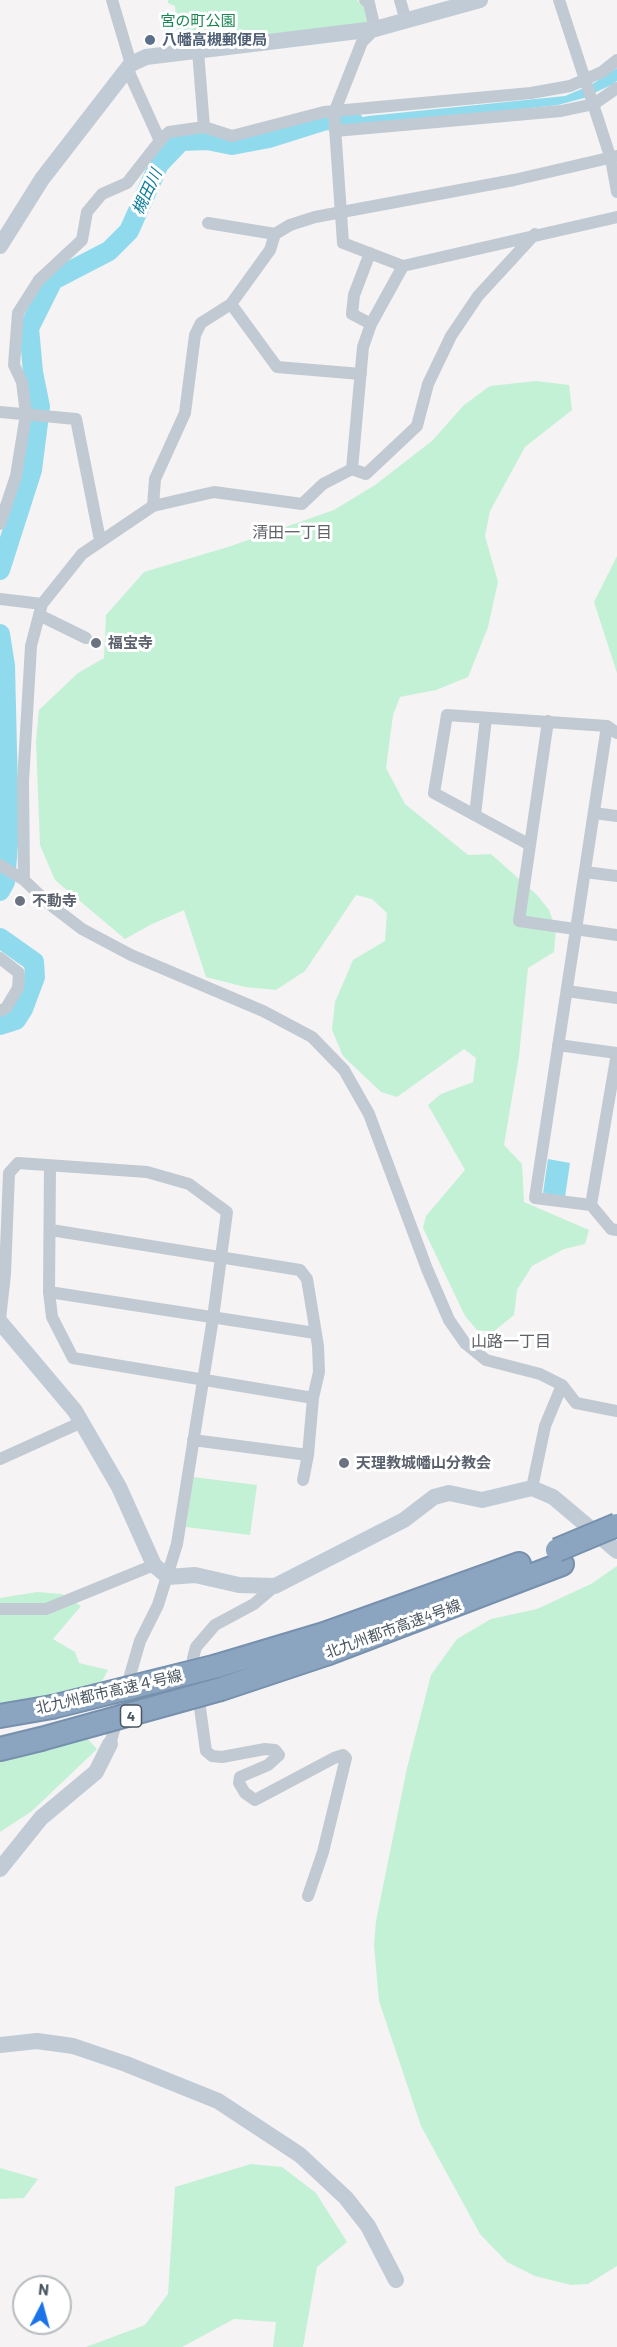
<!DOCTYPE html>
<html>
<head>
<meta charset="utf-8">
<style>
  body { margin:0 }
  #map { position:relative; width:617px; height:2347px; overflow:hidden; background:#f5f3f3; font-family:Barlow,sans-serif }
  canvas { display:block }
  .north { position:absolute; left:12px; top:2275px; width:60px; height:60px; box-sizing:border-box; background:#fff; border:2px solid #b7bbc0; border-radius:50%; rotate:6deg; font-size:16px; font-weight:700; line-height:24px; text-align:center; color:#4a5661 }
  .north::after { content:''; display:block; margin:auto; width:21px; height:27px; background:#1a73e8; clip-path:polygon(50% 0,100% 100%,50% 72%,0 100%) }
</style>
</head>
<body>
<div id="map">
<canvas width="617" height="2347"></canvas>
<div class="north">N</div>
</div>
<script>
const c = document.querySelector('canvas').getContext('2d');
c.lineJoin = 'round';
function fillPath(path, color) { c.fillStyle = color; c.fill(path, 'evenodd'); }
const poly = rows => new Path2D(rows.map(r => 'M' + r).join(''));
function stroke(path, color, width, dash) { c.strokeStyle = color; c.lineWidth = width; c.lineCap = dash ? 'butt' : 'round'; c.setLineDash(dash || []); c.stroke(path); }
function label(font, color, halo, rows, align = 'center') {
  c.font = font + ' Barlow,"Noto Sans JP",sans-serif'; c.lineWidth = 6; c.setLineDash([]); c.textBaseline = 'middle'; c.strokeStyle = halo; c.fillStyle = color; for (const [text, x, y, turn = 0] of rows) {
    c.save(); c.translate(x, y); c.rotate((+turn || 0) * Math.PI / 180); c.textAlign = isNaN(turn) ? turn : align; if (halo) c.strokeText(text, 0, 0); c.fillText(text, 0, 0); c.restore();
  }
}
const green = poly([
  [168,0,357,0,366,8,370,24,179,45,175,6,168,3],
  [536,381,569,385,572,410,525,447,490,511,485,536,498,582,488,627,468,677,436,690,400,697,393,715,386,768,405,804,468,855,491,854,537,895,549,910,556,929,554,952,528,968,519,1056,504,1145,522,1164,524,1202,589,1230,585,1244,564,1249,532,1266,517,1290,514,1315,493,1332,477,1330,465,1316,423,1228,426,1216,465,1170,428,1105,441,1094,473,1082,476,1058,464,1049,397,1097,381,1092,343,1056,332,1030,335,1002,353,960,385,941,387,913,372,899,356,895,305,971,276,990,245,987,206,977,184,910,150,925,125,939,55,880,40,845,36,741,39,710,78,673,104,658,106,615,144,572,228,547,334,510,375,485,432,441,464,405,490,386],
  [617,556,617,673,594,602],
  [193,1477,257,1485,250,1535,186,1527],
  [617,1566,617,2266,588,2284,571,2285,535,2276,507,2262,480,2234,421,2126,379,2001,374,1945,376,1921,407,1768,431,1675,457,1639,491,1619,537,1609,591,1584],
  [37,1592,62,1594,81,1606,53,1639,75,1652,79,1663,108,1670,102,1681,57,1695,0,1705,0,1598],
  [86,1737,97,1749,32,1811,0,1832,0,1759],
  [251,2164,282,2167,316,2193,347,2242,317,2267,303,2347,273,2347,276,2322,234,2319,182,2347,86,2347,145,2325,168,2294,175,2187],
  [0,2168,38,2179,24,2198,0,2199]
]);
const water = poly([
  [617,68,617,81,611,85,584,98,558,105,355,127,343,125,340,122,368,116,565,96,591,85],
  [548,1159,570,1163,565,1197,543,1193]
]);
const river = poly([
  [0,570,32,470,40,407,33,372,29,328,53,280,109,251,129,231,159,164,181,141,207,140,232,145,269,138,326,120,354,122],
  [0,634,5,666,9,832,5,882,0,891],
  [0,938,34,962,35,977,23,1009,16,1020,0,1025]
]);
const street = poly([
  [112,0,131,64],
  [365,0,369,3,375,29,362,42,334,113,343,243,403,266,617,217],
  [400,0,406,21],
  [559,0,611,159,617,192],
  [198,51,204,127],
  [127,68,160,141],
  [335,131,561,111,594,104,617,88],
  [208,223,275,234],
  [370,253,354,295,352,314,371,324],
  [231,304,277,367,361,374],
  [0,412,76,419,100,540],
  [352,469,363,347,371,324,403,266],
  [153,506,155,479,185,413,195,335,201,323,231,304,270,250,275,234,290,225,315,217,514,180,617,156],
  [0,524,16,476,26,414,22,382,14,365,18,313,39,280,82,240,87,212,102,194,127,183,163,137,169,132,204,127,232,136,324,112,531,93,570,86,602,72,617,60],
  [0,599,42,604],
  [39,615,86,638],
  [548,721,519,921,617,935],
  [594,813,617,816],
  [475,815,486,718],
  [530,845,434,793,447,715,607,726,617,733],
  [0,865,24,880,48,903,82,929,131,955,263,1011,312,1037,344,1070,369,1114,427,1269,449,1320,465,1343,486,1360,540,1374,562,1385,576,1403,617,1411],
  [585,872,617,876],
  [24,880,23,782,31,646,42,604,82,554,153,506,214,492,302,504,323,484,352,469,366,474,417,426,428,384,451,336,478,296,535,234],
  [0,958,19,973,18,988,6,1008,0,1011],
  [567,991,617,998],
  [558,1045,617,1053],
  [617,1053,591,1205,611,1229,617,1230],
  [50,1166,49,1292,52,1317,73,1358,313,1398,319,1372,318,1346,307,1279,300,1270,51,1230],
  [591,1205,535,1198,607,726],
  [49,1292,315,1333],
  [0,1319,5,1274,9,1173,18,1163,147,1172,189,1184,227,1212,213,1318,177,1544,158,1605,140,1641,110,1744],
  [193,1440,308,1455,313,1398],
  [0,1459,82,1422],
  [303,1480,308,1455],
  [532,1488,545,1426,562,1385],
  [275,1586,254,1604,215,1625,196,1647,193,1658,206,1751,212,1756,222,1757,265,1749,275,1750,279,1755,268,1765,240,1777,239,1783,245,1793,255,1800,334,1758,343,1755,346,1758,323,1852,308,1896],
  [0,1609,46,1609,154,1565]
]);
const secondary = poly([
  [0,246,42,179,131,64,146,57,375,29,480,0],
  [0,1322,75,1411,119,1487,154,1565,168,1577,195,1575,239,1585,275,1586,404,1520,434,1497,449,1493,482,1500,532,1488,553,1497,617,1551],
  [0,1869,41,1818,96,1772,110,1744],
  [0,2045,37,2041,73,2046,126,2064,218,2101,300,2155,346,2198,368,2226,396,2280]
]);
const highway = poly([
  [217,1666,324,1634,519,1564],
  [221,1689,326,1654,562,1564],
  [0,1716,52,1707],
  [0,1749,41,1739]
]);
const highwayBridge = poly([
  [557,1550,617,1525],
  [52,1707,217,1666],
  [41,1739,221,1689]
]);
const markers = [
  [150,40,6,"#5c6f8a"],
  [96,643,6,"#6b7280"],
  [20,901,6,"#6b7280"],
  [344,1463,6,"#6b7280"]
];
const shields = [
  [131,1716,21]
];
const shieldNames = [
  ["4",131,1716]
];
const parkNames = [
  ["宮の町公園",198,21]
];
const serviceNames = [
  ["八幡高槻郵便局",162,40]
];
const worshipNames = [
  ["福宝寺",108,643],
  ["不動寺",32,901],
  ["天理教城幡山分教会",356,1463]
];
const streetNames = [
  ["北九州都市高速4号線",393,1629,-20],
  ["北九州都市高速４号線",109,1692,-13]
];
const waterNames = [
  ["槻田川",147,192,-65]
];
const neighbourhoodNames = [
  ["清田一丁目",292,533],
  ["山路一丁目",511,1342]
];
fillPath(green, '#c3f1d5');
fillPath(water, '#90daee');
stroke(river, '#90daee', 20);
stroke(highway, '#7690ad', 26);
stroke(street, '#c1cad2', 12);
stroke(secondary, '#c1cbd6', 16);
stroke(highway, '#8ba5c1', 22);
stroke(highwayBridge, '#7690ad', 26, []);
stroke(highwayBridge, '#8ba5c1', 22);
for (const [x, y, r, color] of markers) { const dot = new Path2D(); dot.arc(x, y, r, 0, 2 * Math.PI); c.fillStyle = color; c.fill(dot); stroke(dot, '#fff', 2); }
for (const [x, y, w] of shields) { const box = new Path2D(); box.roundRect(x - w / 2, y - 11, w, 22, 4.5); c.fillStyle = '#fff'; c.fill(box); stroke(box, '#4a5661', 1.5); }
label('bold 14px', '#4a5661', null, shieldNames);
label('15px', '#17864f', '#fff', parkNames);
label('bold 15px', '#4e5e75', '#fff', serviceNames, 'left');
label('bold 15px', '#5b616d', '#fff', worshipNames, 'left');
label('15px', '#4a5661', '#fff', streetNames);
label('italic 16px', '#0c7c9b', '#fff', waterNames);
label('16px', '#5f6368', '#fff', neighbourhoodNames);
</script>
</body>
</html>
